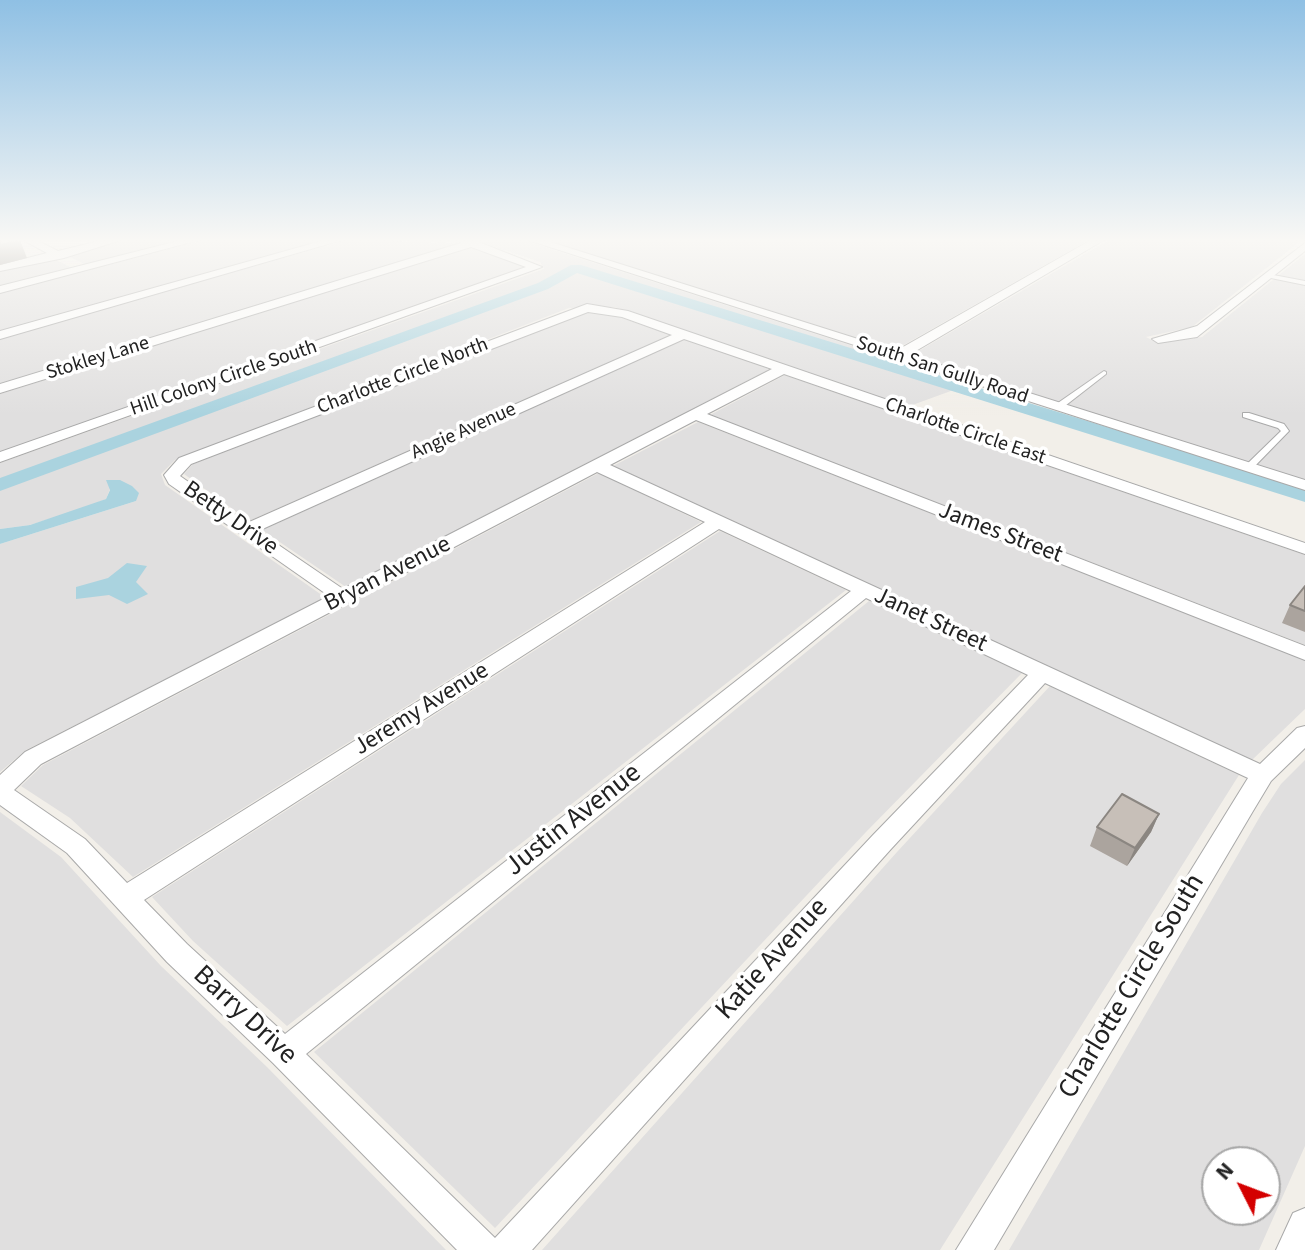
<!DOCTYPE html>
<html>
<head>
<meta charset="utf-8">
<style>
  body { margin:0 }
  #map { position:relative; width:1305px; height:1250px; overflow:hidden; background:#f2efe9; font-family:"Source Sans 3",sans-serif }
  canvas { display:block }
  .north { position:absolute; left:1201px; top:1146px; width:80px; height:80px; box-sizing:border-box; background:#fff; border:2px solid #a7a7a7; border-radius:50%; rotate:312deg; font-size:22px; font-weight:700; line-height:32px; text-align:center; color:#222 }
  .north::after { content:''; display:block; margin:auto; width:28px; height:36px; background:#d40000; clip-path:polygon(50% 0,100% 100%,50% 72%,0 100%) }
</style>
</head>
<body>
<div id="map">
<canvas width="1305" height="1250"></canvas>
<div class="north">N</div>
</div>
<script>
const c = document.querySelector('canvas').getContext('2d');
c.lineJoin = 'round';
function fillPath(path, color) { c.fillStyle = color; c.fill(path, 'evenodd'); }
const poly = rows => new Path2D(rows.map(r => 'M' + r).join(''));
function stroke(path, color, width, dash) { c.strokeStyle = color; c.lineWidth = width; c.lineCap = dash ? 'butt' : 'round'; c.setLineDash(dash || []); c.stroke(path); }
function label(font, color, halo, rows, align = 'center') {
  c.font = font + ' "Source Sans 3",sans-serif'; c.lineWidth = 7; c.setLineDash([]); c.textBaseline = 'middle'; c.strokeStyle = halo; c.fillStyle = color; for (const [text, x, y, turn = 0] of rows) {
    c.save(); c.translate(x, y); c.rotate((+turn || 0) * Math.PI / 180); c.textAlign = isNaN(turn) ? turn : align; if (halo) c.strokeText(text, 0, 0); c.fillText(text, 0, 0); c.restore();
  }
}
const residential = poly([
  [125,240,184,240,86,265,66,255],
  [204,240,327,240,0,331,0,293],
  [347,240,462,243,0,385,0,338],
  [473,240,523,240,1006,395,970,384,907,407,614,307,569,308,175,460,161,474,165,485,326,598,26,750,0,772,0,544,136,501,110,489,106,499,87,507,30,525,0,529,0,463,544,269,540,262],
  [543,240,1089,240,893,351],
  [1109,240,1302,240,1192,327,1146,337,1158,343,1202,337,1305,254,1305,480,910,356],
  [471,246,528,265,523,271,0,452,0,394],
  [53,258,72,268,0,287,0,271],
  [590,311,605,312,671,335,249,521,184,474,193,464],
  [685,339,770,369,346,587,262,530],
  [785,375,1305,555,1305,645,710,415],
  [698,422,1305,660,1305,709,1252,760,613,466],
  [599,473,701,522,133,877,70,818,21,786,43,765],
  [720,531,846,590,287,1026,193,941,152,897],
  [869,601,1022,673,866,832,495,1228,314,1052],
  [1050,686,1239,775,940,1250,542,1250,897,852],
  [1305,760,1305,1146,1259,1250,1009,1250,1262,813,1281,784],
  [1265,1162,1265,1210,1217,1210,1217,1162],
  [0,812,61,857,161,966,267,1067,446,1250,0,1250]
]);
const water = poly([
  [106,480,120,480,132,486,139,493,136,501,0,544,0,529,30,525,106,499,110,490],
  [127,563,147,566,136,582,148,594,127,604,109,595,76,599,76,587,108,578]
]);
const canal = poly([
  [571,265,581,265,1305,488,1305,502,577,273,548,289,0,491,0,478,538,283,571,265]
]);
const lane = poly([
  [1268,274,1305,281,1305,285,1266,277,1266,275,1268,274],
  [1104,371,1106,372,1106,374,1061,409,1055,409,1055,405,1104,371],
  [1243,413,1249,413,1284,424,1289,431,1251,470,1248,470,1244,468,1245,466,1281,431,1278,428,1243,417,1243,413]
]);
const street = poly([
  [23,240,36,240,58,251,103,240,121,240,64,258,0,271,0,265,47,253,23,240],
  [182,240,199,240,0,293,0,286,182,240],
  [325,240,342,240,0,339,0,331,325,240],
  [458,240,476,241,542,267,0,462,0,452,526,267,471,247,0,393,0,384,461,243,458,240],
  [528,240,544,240,896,351,1091,240,1104,240,909,355,1305,480,1305,490,528,240],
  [1305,243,1305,251,1197,337,1158,343,1152,339,1197,326,1305,243],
  [587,304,628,311,1305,543,1305,554,784,374,707,414,1305,646,1305,660,696,420,610,465,1260,764,1297,728,1305,726,1305,748,1271,781,1253,811,994,1250,956,1250,1248,778,1045,683,891,849,532,1250,457,1250,273,1063,167,962,67,853,0,805,0,775,25,752,329,596,169,484,164,475,179,458,587,304],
  [588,312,622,317,672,335,247,523,180,476,191,464,588,312],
  [684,339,772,369,343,589,258,531,684,339],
  [597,472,705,522,127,883,85,839,14,790,41,764,597,472],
  [719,529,851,591,285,1034,187,944,144,900,719,529],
  [866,598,1028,675,873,835,495,1238,306,1054,866,598],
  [1305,1208,1305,1250,1276,1250,1293,1213,1305,1208]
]);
const wall = poly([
  [1305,586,1305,632,1282,623,1290,605],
  [1159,814,1151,832,1127,866,1090,846,1097,827]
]);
const shadedWall = poly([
  [20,240,27,258,0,265,0,245],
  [1159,814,1151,832,1127,866,1135,848]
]);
const building = poly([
  [0,240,20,240,0,245,0,240],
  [1305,586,1305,611,1290,605,1305,586],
  [1122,794,1159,814,1135,848,1097,827,1122,794]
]);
const farStreetnames = [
  ["Stokley Lane",98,359,-17],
  ["South San Gully Road",942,371,18],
  ["Charlotte Circle North",403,377,-21],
  ["Hill Colony Circle South",224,379,-19],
  ["Angie Avenue",464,432,-24],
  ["Charlotte Circle East",965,432,19]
];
const streetNames = [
  ["Betty Drive",230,519,35],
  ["James Street",1000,534,21],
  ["Bryan Avenue",388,575,-27],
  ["Janet Street",930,621,25],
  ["Jeremy Avenue",422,710,-32]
];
const nearStreetnames = [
  ["Justin Avenue",574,821,-38],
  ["Katie Avenue",773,960,-48],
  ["Charlotte Circle South",1133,987,-59],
  ["Barry Drive",244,1016,43]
];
fillPath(residential, '#e0dfdf');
fillPath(water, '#aad3df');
fillPath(canal, '#aad3df');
stroke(lane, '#a9a9a9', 2);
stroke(street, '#a9a9a9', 2);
fillPath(lane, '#fff');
fillPath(street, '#fff');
fillPath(wall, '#aba49e');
fillPath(shadedWall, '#8b8681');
fillPath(building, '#c7bfb8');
stroke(building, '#8b8681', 2);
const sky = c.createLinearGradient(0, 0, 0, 415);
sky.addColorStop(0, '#8fc0e4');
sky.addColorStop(0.58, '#f9f8f5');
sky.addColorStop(1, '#f9f8f500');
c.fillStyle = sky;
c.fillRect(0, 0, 1305, 415);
label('20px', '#222', '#fff', farStreetnames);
label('24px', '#222', '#fff', streetNames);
label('28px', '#222', '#fff', nearStreetnames);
</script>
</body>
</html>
